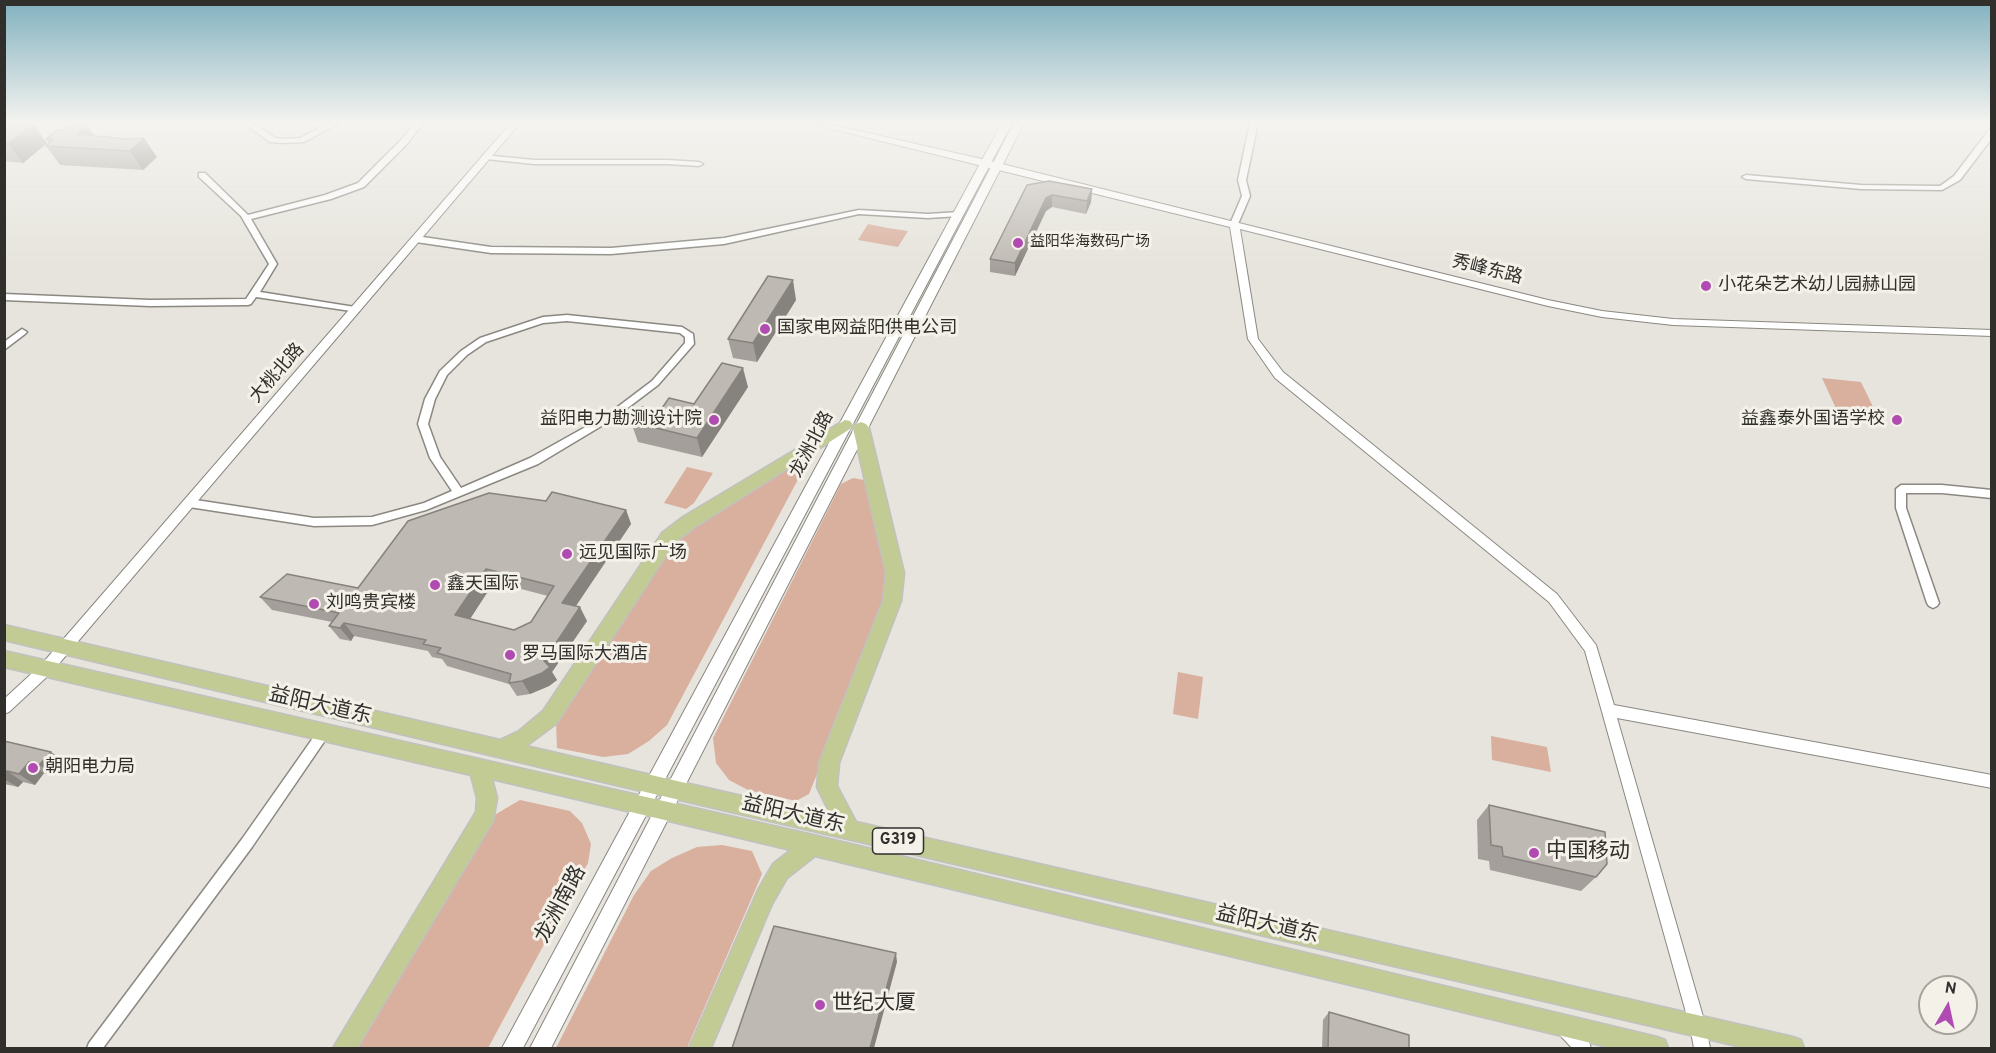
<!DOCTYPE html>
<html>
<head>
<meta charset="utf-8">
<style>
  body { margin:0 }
  #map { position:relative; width:1996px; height:1053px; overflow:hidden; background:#e6e4dc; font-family:Overpass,sans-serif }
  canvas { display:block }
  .frame { position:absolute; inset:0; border:6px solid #302f2c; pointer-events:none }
  .north { position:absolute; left:1918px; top:975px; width:60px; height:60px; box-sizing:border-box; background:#f4f1e9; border:2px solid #a6a39d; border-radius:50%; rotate:9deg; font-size:16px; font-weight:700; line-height:24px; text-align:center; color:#302f2c }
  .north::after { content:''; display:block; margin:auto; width:21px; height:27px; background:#b04cb1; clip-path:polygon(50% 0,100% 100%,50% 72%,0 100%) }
</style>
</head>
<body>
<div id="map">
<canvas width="1996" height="1053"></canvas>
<div class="frame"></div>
<div class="north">N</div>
</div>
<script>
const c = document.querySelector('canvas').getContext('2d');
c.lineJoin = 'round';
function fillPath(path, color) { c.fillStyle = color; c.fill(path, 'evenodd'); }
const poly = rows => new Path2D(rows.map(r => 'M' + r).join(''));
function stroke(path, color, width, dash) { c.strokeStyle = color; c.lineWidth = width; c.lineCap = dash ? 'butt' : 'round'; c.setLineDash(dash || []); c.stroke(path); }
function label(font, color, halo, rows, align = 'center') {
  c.font = font + ' Overpass,"Noto Sans SC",sans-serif'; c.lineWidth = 6; c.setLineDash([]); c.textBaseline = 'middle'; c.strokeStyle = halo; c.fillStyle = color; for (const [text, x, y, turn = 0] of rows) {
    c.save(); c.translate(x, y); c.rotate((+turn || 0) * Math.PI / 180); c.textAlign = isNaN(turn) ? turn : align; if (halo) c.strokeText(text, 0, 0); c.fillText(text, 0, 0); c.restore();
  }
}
const green = poly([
  [868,224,888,228,908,231,898,247,858,240],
  [1822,378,1861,382,1879,419,1839,415],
  [687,467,713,473,694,503,686,509,664,503],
  [797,467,802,472,667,725,649,741,628,754,603,757,557,748,556,722,673,539,697,522,789,468],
  [853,478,864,480,891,575,888,597,809,794,796,801,748,790,729,780,716,763,713,738,841,484],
  [1178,672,1203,677,1198,719,1173,714],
  [1491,736,1547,747,1551,772,1492,760],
  [520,800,570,811,582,823,591,844,588,863,488,1048,352,1048,491,817],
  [722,845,752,851,762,874,687,1048,556,1048,634,895,651,871,672,858,697,847]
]);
const minor = poly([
  [244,123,253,123,275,138,282,139,300,138,329,123,339,123,304,142,282,143,270,142,244,123],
  [415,123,423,123,407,144,364,187,331,199,251,219,277,264,260,292,355,307,359,310,358,312,256,297,251,304,248,305,150,306,4,300,4,294,150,300,246,299,269,264,241,216,199,177,199,173,205,173,248,215,325,195,358,183,401,140,415,123],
  [1250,123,1258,123,1246,180,1250,196,1238,224,1234,226,1230,224,1242,196,1238,180,1250,123],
  [1989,130,1992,130,1992,138,1960,180,1942,190,1861,189,1746,179,1742,177,1746,175,1861,185,1940,186,1954,176,1989,130],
  [483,155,534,160,667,160,699,162,703,164,699,166,667,164,534,164,486,159,482,157,483,155],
  [859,210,928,214,959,212,963,214,959,216,928,218,859,214,724,244,611,254,491,253,416,242,412,239,416,236,491,247,611,248,724,238,859,210],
  [567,315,682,327,693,334,694,344,658,385,613,419,538,464,426,510,372,525,314,526,189,507,184,503,189,499,314,518,372,517,424,503,452,491,430,458,418,424,425,399,440,371,461,351,480,338,543,317,567,315],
  [567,321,680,333,685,337,685,343,652,381,607,415,530,458,461,488,440,457,428,424,435,399,447,375,467,355,486,342,543,323,567,321],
  [22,329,27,332,25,334,4,350,4,342,22,329],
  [1901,485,1942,485,1992,490,1992,498,1942,493,1906,493,1906,508,1939,603,1937,606,1933,608,1929,606,1927,603,1896,508,1896,489,1901,485],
  [324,727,328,728,330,732,328,736,252,847,103,1048,87,1048,89,1043,242,839,320,728,324,727]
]);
const tertiary = poly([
  [511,123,520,123,51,673,9,712,4,714,4,699,41,665,511,123],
  [808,123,824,123,986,160,1548,300,1602,311,1673,319,1992,330,1992,336,1673,325,1602,317,1548,306,1240,229,1258,339,1283,372,1557,594,1596,645,1614,705,1992,775,1992,788,1617,718,1706,1027,1710,1048,1694,1048,1690,1027,1585,651,1549,602,1275,378,1248,339,1230,227,808,123],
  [1563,1018,1569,1020,1589,1042,1591,1048,1572,1048,1557,1032,1555,1026,1557,1020,1563,1018]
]);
const secondary = poly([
  [1002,123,1012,123,523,1048,502,1048,1002,123],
  [1014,123,1024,123,551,1048,530,1048,1014,123]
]);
const primary = poly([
  [845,420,850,421,853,425,850,429,695,527,674,543,557,723,526,746,832,817,817,787,819,763,883,601,886,573,853,428,856,424,861,422,866,424,869,428,904,573,901,601,839,763,837,786,856,822,1793,1037,1801,1040,1804,1048,1746,1048,654,794,4,640,4,625,500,740,519,731,543,711,662,533,683,517,845,420],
  [4,651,813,835,1657,1037,1665,1040,1668,1048,1612,1048,815,856,787,878,772,904,711,1048,689,1048,758,890,773,864,791,850,492,779,497,798,493,821,357,1048,333,1048,476,812,477,798,471,775,4,667,4,651]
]);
const wall = poly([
  [4,123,47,143,23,163,4,161],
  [94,135,157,157,143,170,60,165,46,146,49,143,46,139],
  [1027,185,1092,189,1091,202,1086,214,1052,207,1046,211,1015,276,990,272,990,259],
  [796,300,757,362,733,358,728,339],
  [748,387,702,457,638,442,631,422,660,411,694,404],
  [626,510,631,524,576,606,587,621,552,672,557,680,549,686,530,694,517,696,509,684,447,666,442,659,432,657,428,651,354,636,351,641,340,639,329,626,332,622,272,610,260,597,358,588],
  [494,582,548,596,531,622,514,630,470,619],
  [4,741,51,752,66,763,55,776,44,773,35,785,23,782,18,787,4,784],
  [1489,805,1596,877,1581,891,1490,870,1489,861,1478,859,1477,820],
  [1329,1012,1409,1048,1322,1048,1323,1020]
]);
const shadedWall = poly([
  [33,124,47,143,23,163,8,144],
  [87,125,100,144,77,134],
  [144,138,157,157,143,170,130,151],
  [1092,189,1091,202,1086,214,1087,201],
  [1052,195,1052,207,1046,211,1015,276,1015,263,1046,198],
  [793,280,796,300,757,362,753,343],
  [743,368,748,387,702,457,697,438],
  [626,510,631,524,569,616,562,603],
  [486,569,494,582,464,628,455,615],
  [580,607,587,621,552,672,557,680,549,686,530,694,522,681,544,661],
  [344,623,354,636,351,641,340,628],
  [51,752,66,763,55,776,39,765],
  [29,762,44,773,35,785,19,774],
  [7,771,23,782,18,787,4,779,4,774],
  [896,953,897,962,874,1048,870,1048]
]);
const building = poly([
  [4,123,16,123,33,124,8,144,4,143,4,123],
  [71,124,87,125,77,134,126,139,144,138,130,151,46,146,53,139,46,139,57,130,63,130,71,124],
  [1049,181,1092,189,1087,201,1052,195,1046,198,1015,263,990,259,1027,185,1049,181],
  [768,276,793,280,753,343,728,339,768,276],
  [722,363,743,368,697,438,631,422,642,407,660,411,669,398,694,404,722,363],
  [552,492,626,510,562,603,580,607,544,661,550,667,542,673,522,681,509,683,511,674,437,653,441,648,423,644,426,640,344,623,340,628,329,626,339,613,260,597,287,574,358,588,408,521,489,493,546,501,552,492],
  [486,569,554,586,531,622,514,630,455,615,486,569],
  [4,741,51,752,39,765,29,762,19,774,7,771,4,774,4,741],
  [1489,805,1605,832,1607,864,1596,877,1503,856,1502,847,1491,845,1489,805],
  [774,926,896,953,870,1048,732,1048,774,926],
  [1329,1012,1409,1035,1409,1048,1328,1048,1329,1012]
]);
const markers = [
  [1018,243,6,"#b04cb1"],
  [1706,286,6,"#b04cb1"],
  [765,329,6,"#b04cb1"],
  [714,420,6,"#b04cb1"],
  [1897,420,6,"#b04cb1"],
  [567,554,6,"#b04cb1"],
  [435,585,6,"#b04cb1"],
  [314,604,6,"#b04cb1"],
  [510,655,6,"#b04cb1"],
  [33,768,6,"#b04cb1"],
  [1534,853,6,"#b04cb1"],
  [820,1005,6,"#b04cb1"]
];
const farPoinames = [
  ["益阳华海数码广场",1030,243]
];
const shields = [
  [898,841,51]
];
const shieldNames = [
  ["G319",898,841]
];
const streetNames = [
  ["秀峰东路",1487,271,14],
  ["大桃北路",278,374,-49],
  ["龙洲北路",813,445,-62]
];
const poiNames = [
  ["小花朵艺术幼儿园赫山园",1718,286],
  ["国家电网益阳供电公司",777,329],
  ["益阳电力勘测设计院",702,420,"right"],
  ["益鑫泰外国语学校",1885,420,"right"],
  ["远见国际广场",579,554],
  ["鑫天国际",447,585],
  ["刘鸣贵宾楼",326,604],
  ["罗马国际大酒店",522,655],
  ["朝阳电力局",45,768]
];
const nearStreetnames = [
  ["益阳大道东",320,707,13],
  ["益阳大道东",793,816,13],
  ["龙洲南路",562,905,-62],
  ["益阳大道东",1267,926,13]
];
const nearPoinames = [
  ["中国移动",1546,853],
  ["世纪大厦",832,1005]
];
fillPath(green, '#d9af9e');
stroke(minor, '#8a8881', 3);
stroke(tertiary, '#8a8881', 2);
stroke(secondary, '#8a8881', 2);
stroke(primary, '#c1c1c0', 3);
fillPath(minor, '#fff');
fillPath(tertiary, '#fff');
fillPath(secondary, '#fff');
fillPath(primary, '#c2cb94');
fillPath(wall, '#a49f9a');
fillPath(shadedWall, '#86827d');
fillPath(building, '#bfb9b3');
stroke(building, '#86827d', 1.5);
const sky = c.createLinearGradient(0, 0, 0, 271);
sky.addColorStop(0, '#81b1bf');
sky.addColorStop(0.45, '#f4f3ef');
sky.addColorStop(1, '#f4f3ef00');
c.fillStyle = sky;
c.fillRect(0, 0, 1996, 271);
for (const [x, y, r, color] of markers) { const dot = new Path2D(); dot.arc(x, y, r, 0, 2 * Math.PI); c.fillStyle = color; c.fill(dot); stroke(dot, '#f4f1e9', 2); }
label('15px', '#302f2c', '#f4f1e9', farPoinames, 'left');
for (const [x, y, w] of shields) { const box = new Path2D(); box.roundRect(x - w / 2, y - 13, w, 26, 4.5); c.fillStyle = '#f4f1e9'; c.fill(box); stroke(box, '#302f2c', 1.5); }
label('bold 16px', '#302f2c', null, shieldNames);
label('18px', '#302f2c', '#f4f1e9', streetNames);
label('18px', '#302f2c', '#f4f1e9', poiNames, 'left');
label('21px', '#302f2c', '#f4f1e9', nearStreetnames);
label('21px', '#302f2c', '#f4f1e9', nearPoinames, 'left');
</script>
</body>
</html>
